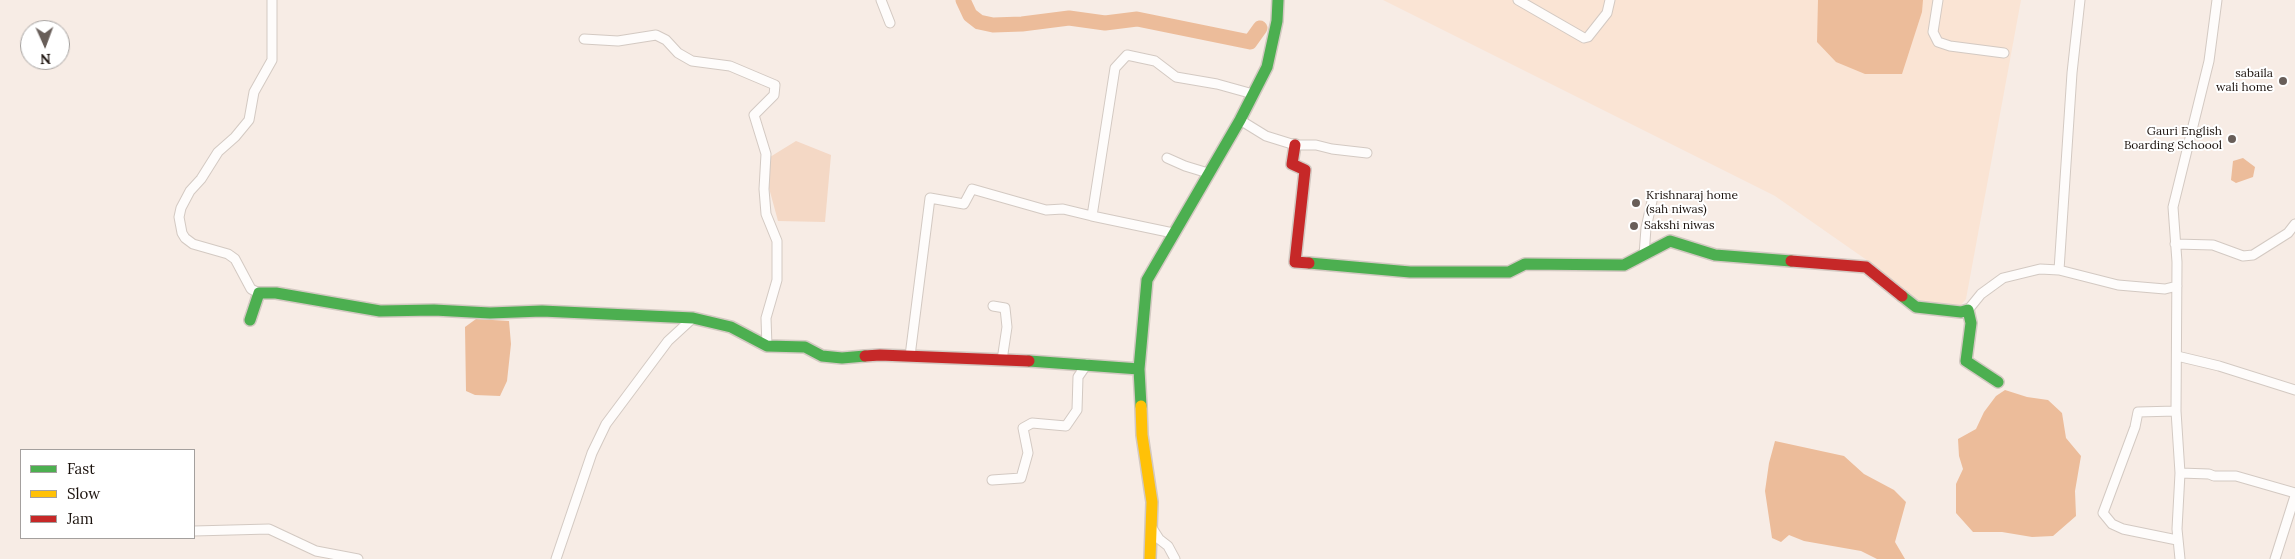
<!DOCTYPE html>
<html>
<head>
<meta charset="utf-8">
<style>
  body { margin:0 }
  #map { position:relative; width:2295px; height:559px; overflow:hidden; background:#f7ece5; font-family:Lora,serif }
  canvas { display:block }
  .legend { position:absolute; left:20px; top:449px; width:175px; height:90px; box-sizing:border-box; background:#fff; border:1px solid #a4a09e; margin:0; padding:6px 9px; list-style:none; font-size:15px; color:#1b120d }
  .legend li { display:flex; align-items:center; gap:10px; height:25px }
  .legend b { width:25px; border:1px solid #a4a09e }
  .north { position:absolute; left:20px; top:20px; width:50px; height:50px; box-sizing:border-box; background:#fff; border:1px solid #a4a09e; border-radius:50%; rotate:178deg; font-size:14px; font-weight:700; line-height:20px; text-align:center; color:#1b120d }
  .north::after { content:''; display:block; margin:auto; width:18px; height:22px; background:#685e59; clip-path:polygon(50% 0,100% 100%,50% 72%,0 100%) }
</style>
</head>
<body>
<div id="map">
<canvas width="2295" height="559"></canvas>
<ul class="legend">
<li><b style="height:6px;background:#4caf50"></b>Fast</li>
<li><b style="height:6px;background:#ffc107"></b>Slow</li>
<li><b style="height:6px;background:#c62828"></b>Jam</li>
</ul>
<div class="north">N</div>
</div>
<script>
const c = document.querySelector('canvas').getContext('2d');
c.lineJoin = 'round';
function fillPath(path, color) { c.fillStyle = color; c.fill(path, 'evenodd'); }
const poly = rows => new Path2D(rows.map(r => 'M' + r).join(''));
function stroke(path, color, width, dash) { c.strokeStyle = color; c.lineWidth = width; c.lineCap = dash ? 'butt' : 'round'; c.setLineDash(dash || []); c.stroke(path); }
function label(font, color, halo, rows, align = 'center') {
  c.font = font + ' Lora,serif'; c.lineWidth = 4; c.setLineDash([]); c.textBaseline = 'middle'; c.strokeStyle = halo; c.fillStyle = color; for (const [text, x, y, turn = 0] of rows) {
    c.save(); c.translate(x, y); c.rotate((+turn || 0) * Math.PI / 180); c.textAlign = isNaN(turn) ? turn : align; if (halo) c.strokeText(text, 0, 0); c.fillText(text, 0, 0); c.restore();
  }
}
const built = poly([
  [1383,0,2021,0,1966,299,1960,306,1924,304,1912,298,1871,263,1775,196]
]);
const green = poly([
  [796,141,831,155,825,222,778,221,766,177,770,157]
]);
const water = poly([
  [1818,0,1923,0,1922,12,1902,74,1865,74,1836,62,1817,42],
  [2243,158,2255,167,2253,177,2236,183,2231,180,2233,161],
  [476,319,509,321,511,344,507,381,500,396,475,395,466,391,465,327],
  [2005,390,2027,397,2048,400,2062,413,2066,438,2081,456,2075,491,2076,516,2053,536,2032,537,2002,532,1973,532,1956,513,1956,484,1963,469,1959,456,1958,439,1976,429,1984,412,1996,396],
  [1775,441,1844,456,1864,474,1894,490,1906,502,1895,542,1905,559,1877,559,1861,551,1804,541,1789,535,1781,542,1772,538,1765,491,1769,463]
]);
const river = poly([
  [963,0,970,15,979,22,993,25,1022,24,1069,18,1105,23,1137,19,1250,42,1260,28]
]);
const street = poly([
  [881,0,890,23],
  [1518,0,1584,38,1588,37,1607,13,1610,0],
  [1938,0,1933,32,1938,42,1950,46,2004,53],
  [584,39,618,41,656,35,666,40,678,53,692,61,730,66,775,85,774,95,754,115,766,154,764,189,766,214,777,241,777,280,766,318,767,346],
  [1240,120,1266,136,1295,145,1316,145,1332,149,1367,153],
  [1167,158,1185,166,1208,173],
  [1173,233,1092,216,1115,68,1127,55,1155,61,1176,77,1217,84,1253,94],
  [2175,244,2213,245,2243,256,2253,255,2288,233,2295,224],
  [1644,255,1646,228,1652,201],
  [2059,270,2072,73,2080,0],
  [259,293,251,289,235,259,228,254,193,244,185,238,182,233,179,217,181,208,190,191,201,179,218,152,235,137,249,120,254,92,272,60,272,0],
  [993,306,1005,308,1007,327,1002,360],
  [1968,310,1981,294,2003,278,2040,269,2059,270,2118,285,2165,289,2177,286],
  [910,356,930,198,964,204,972,189,1046,210,1063,209,1092,216],
  [2177,356,2219,366,2295,390],
  [2176,411,2138,412,2135,427,2103,513,2112,524,2123,529,2177,540],
  [2180,473,2209,474,2214,476,2236,476,2295,493],
  [992,480,1021,478,1028,453,1023,428,1032,423,1066,426,1077,410,1078,377,1087,364],
  [1152,528,1159,539,1168,546,1175,559],
  [194,531,269,529,316,551,358,559],
  [556,559,592,453,606,424,668,341,693,318],
  [2180,559,2177,529,2180,473,2176,411,2177,262,2173,207,2209,61,2217,0],
  [2275,559,2295,496]
]);
const fast = poly([
  [1309,263,1410,272,1509,272,1525,264,1624,265,1670,241,1715,255,1791,261],
  [1902,296,1916,307,1961,312,1968,310,1971,323,1966,361,1998,382],
  [250,320,259,293,276,293,380,311,434,310,490,313,542,311,693,318,731,327,767,346,805,347,822,356,842,358,865,356],
  [1029,361,1139,369],
  [1141,406,1139,369,1147,280,1240,120,1267,67,1277,21,1278,0]
]);
const slow = poly([
  [1141,406,1142,435,1152,502,1150,559]
]);
const jam = poly([
  [1295,145,1292,164,1305,170,1295,262,1309,263],
  [1791,261,1866,267,1902,296],
  [865,356,880,355,1029,361]
]);
const markers = [
  [2283,81,5,"#685e59"],
  [2232,139,5,"#685e59"],
  [1636,203,5,"#685e59"],
  [1634,226,5,"#685e59"]
];
const poiNames = [
  ["sabaila",2273,74],
  ["wali home",2273,88],
  ["Gauri English",2222,132],
  ["Boarding Schoool",2222,146],
  ["Krishnaraj home",1646,196,"left"],
  ["(sah niwas)",1646,210,"left"],
  ["Sakshi niwas",1644,226,"left"]
];
fillPath(built, '#fae4d4');
fillPath(green, '#f4d8c5');
fillPath(water, '#ecbc9a');
stroke(river, '#ecbc9a', 15);
stroke(street, '#d3c9c2', 11);
stroke(fast, '#d3c9c2', 14);
stroke(slow, '#d3c9c2', 14);
stroke(jam, '#d3c9c2', 14);
stroke(street, '#fefcfb', 9);
stroke(fast, '#4caf50', 11);
stroke(slow, '#ffc107', 11);
stroke(jam, '#c62828', 11);
for (const [x, y, r, color] of markers) { const dot = new Path2D(); dot.arc(x, y, r, 0, 2 * Math.PI); c.fillStyle = color; c.fill(dot); stroke(dot, '#fff', 2); }
label('12px', '#1b120d', '#fff', poiNames, 'right');
</script>
</body>
</html>
